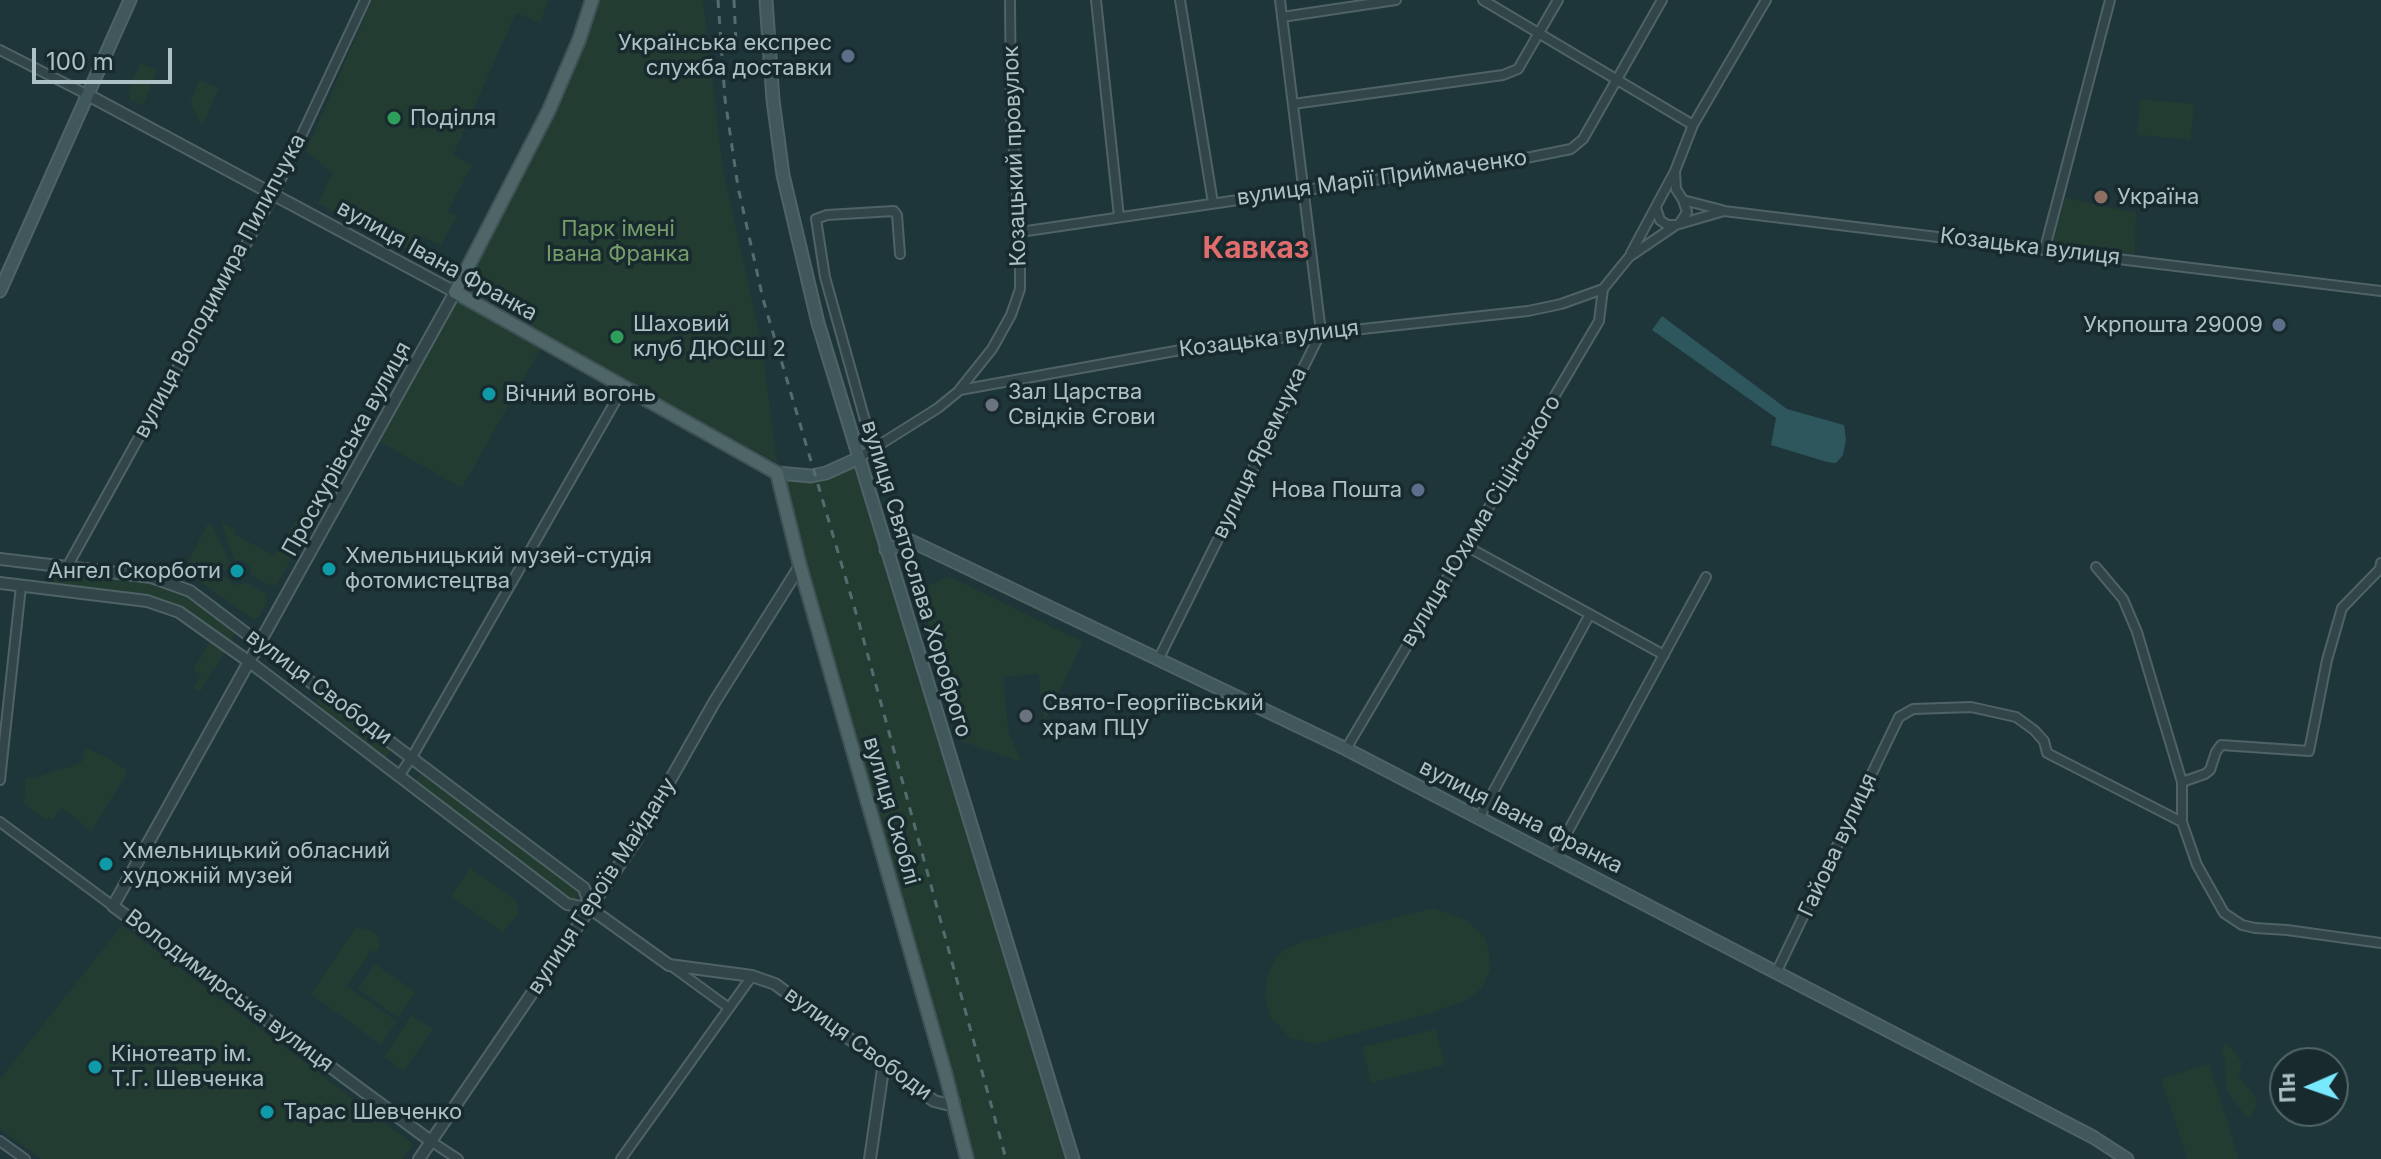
<!DOCTYPE html>
<html>
<head>
<meta charset="utf-8">
<style>
  body { margin:0 }
  #map { position:relative; width:2381px; height:1159px; overflow:hidden; background:#1e3539; font-family:Inter,sans-serif }
  canvas { display:block }
  .north { position:absolute; left:2269px; top:1047px; width:80px; height:80px; box-sizing:border-box; background:#182a2d; border:2px solid #53676a; border-radius:50%; rotate:268deg; font-size:22px; font-weight:700; line-height:32px; text-align:center; color:#acc2c6 }
  .north::after { content:''; display:block; margin:auto; width:28px; height:36px; background:#78e8ff; clip-path:polygon(50% 0,100% 100%,50% 72%,0 100%) }
  .scale { position:absolute; left:32px; top:48px; width:140px; height:36px; box-sizing:border-box; border:4px solid #acc2c6; border-top:0; padding-left:10px; font-size:24px; line-height:28px; white-space:nowrap; color:#acc2c6; -webkit-text-stroke:6px #182a2d; paint-order:stroke }
</style>
</head>
<body>
<div id="map">
<canvas width="2381" height="1159"></canvas>
<div class="north">Пн</div>
<div class="scale">100 m</div>
</div>
<script>
const c = document.querySelector('canvas').getContext('2d');
c.lineJoin = 'round';
function fillPath(path, color) { c.fillStyle = color; c.fill(path, 'evenodd'); }
const poly = rows => new Path2D(rows.map(r => 'M' + r).join(''));
function stroke(path, color, width, dash) { c.strokeStyle = color; c.lineWidth = width; c.lineCap = dash ? 'butt' : 'round'; c.setLineDash(dash || []); c.stroke(path); }
function label(font, color, halo, rows, align = 'center') {
  c.font = font + ' Inter,sans-serif'; c.lineWidth = 7; c.setLineDash([]); c.textBaseline = 'middle'; c.strokeStyle = halo; c.fillStyle = color; for (const [text, x, y, turn = 0] of rows) {
    c.save(); c.translate(x, y); c.rotate((+turn || 0) * Math.PI / 180); c.textAlign = isNaN(turn) ? turn : align; if (halo) c.strokeText(text, 0, 0); c.fillText(text, 0, 0); c.restore();
  }
}
const green = poly([
  [372,0,549,0,540,23,516,13,453,155,472,165,448,211,457,216,441,245,420,236,415,245,411,243,407,250,375,229,373,232,361,225,360,222,359,224,318,204,332,173,306,151],
  [596,0,703,0,723,169,762,345,777,463,461,291],
  [140,63,157,70,143,106,130,100,129,89],
  [199,80,219,88,202,126,190,103],
  [2140,99,2194,104,2191,140,2137,135],
  [2065,198,2136,213,2135,255,2053,244],
  [457,298,542,346,462,488,378,441],
  [855,464,1069,1159,971,1159,951,1070,826,638,785,475],
  [309,500,320,507,277,585,271,586,251,575,250,567,244,561,234,560,221,522,236,530,235,534,274,556],
  [208,523,213,526,233,569,191,575,183,571],
  [55,571,160,584,188,595,237,631,229,642,188,612,165,600,148,596,53,585],
  [225,576,234,585,247,583,266,594,267,603,259,617,255,619,248,616,196,579],
  [949,576,1083,642,1044,723,1038,674,1003,677,1009,734,1022,762,960,741,919,591],
  [209,642,225,652,215,669,213,668,202,690,196,690,194,688,201,675,193,670],
  [320,696,392,749,385,758,314,705],
  [86,748,104,756,126,769,127,774,91,831,62,808,52,820,48,817,46,820,24,804,26,777,34,778,81,763],
  [422,772,581,894,573,903,415,781],
  [470,868,516,900,519,912,503,933,451,896],
  [1432,908,1467,920,1484,937,1489,949,1490,971,1485,982,1481,989,1465,1001,1432,1013,1315,1044,1290,1038,1270,1017,1265,998,1267,976,1276,958,1283,950,1302,942],
  [122,925,413,1144,403,1159,41,1159,0,1129,0,1079],
  [356,927,372,931,379,938,380,946,376,952,372,950,347,986,397,1021,381,1045,311,994],
  [375,964,416,992,398,1018,358,989],
  [411,1015,433,1029,404,1071,384,1057],
  [1436,1029,1445,1065,1371,1083,1362,1047],
  [2225,1044,2229,1045,2242,1062,2239,1077,2255,1096,2257,1104,2251,1118,2247,1118,2226,1090,2225,1061,2221,1049],
  [2209,1064,2239,1159,2187,1159,2161,1079]
]);
const water = poly([
  [1662,316,1787,409,1844,425,1846,440,1843,455,1836,463,1827,462,1771,445,1776,418,1652,330]
]);
const minor = poly([
  [1096,0,1119,217],
  [1180,0,1213,203],
  [1483,0,1693,125],
  [1282,17,1396,0],
  [0,50,88,95],
  [1293,104,1503,75,1518,69,1558,0],
  [1675,172,1676,189,1683,200,1722,210],
  [1656,208,1660,220,1667,225,1675,225],
  [1680,223,1687,212,1683,200],
  [1020,232,1531,157,1571,149,1583,139,1662,0],
  [2045,248,2110,0],
  [1631,253,1675,171,1693,125,1766,0],
  [960,389,992,349,1011,315,1020,289,1020,232,1011,113,1010,0],
  [873,449,825,277,816,219,827,215,894,211,897,215,900,254],
  [857,459,938,408,960,390,1197,347,1528,311,1561,304,1603,289,1629,257,1676,225,1724,211,2381,291],
  [1466,546,1664,655],
  [67,567,274,194,365,0],
  [2096,567,2123,599,2137,632,2182,782,2182,822,2197,865,2224,913,2242,925,2255,928,2287,930,2381,943],
  [1158,660,1321,332,1280,0],
  [1346,749,1599,321,1603,289],
  [399,776,412,757,623,388],
  [0,780,21,586],
  [2182,782,2205,774,2210,770,2216,752,2221,745,2309,751,2327,660,2342,608,2380,569,2381,563],
  [1479,818,1590,614],
  [0,822,113,906],
  [1554,857,1706,577],
  [670,965,729,1008],
  [1776,973,1899,717,1913,709,1971,707,2016,717,2034,730,2044,741,2047,753,2182,822],
  [0,1141,25,1159],
  [432,1142,458,1159],
  [621,1159,752,976]
]);
const tertiary = poly([
  [88,95,455,292,113,906,432,1142],
  [0,559,151,577,190,591,584,888,591,909],
  [0,583,147,601,179,612,251,663,567,904,591,909,669,965,752,976,775,984,934,1101,946,1104,954,1102],
  [419,1159,635,842,715,701,800,566],
  [870,1159,884,1062]
]);
const secondary = poly([
  [766,0,773,100,783,175,818,323,1073,1159],
  [0,291,130,0],
  [777,473,811,476,826,473,857,459],
  [886,550,911,541,1346,749,2093,1137,2127,1159]
]);
const primary = poly([
  [592,0,579,40,549,110,455,292,777,473,800,566,945,1072,967,1159]
]);
const rail = poly([
  [718,0,725,99,738,187,763,299,859,623,1006,1159],
  [734,0,736,44]
]);
const markers = [
  [848,56,8,"#5c6f8a"],
  [394,118,8,"#2e9e5b"],
  [2101,197,8,"#8d6e63"],
  [2279,325,8,"#5c6f8a"],
  [617,337,8,"#2e9e5b"],
  [489,394,8,"#0f9aa8"],
  [992,405,8,"#6b7280"],
  [1418,490,8,"#5c6f8a"],
  [329,569,8,"#0f9aa8"],
  [237,571,8,"#0f9aa8"],
  [1026,716,8,"#6b7280"],
  [106,864,8,"#0f9aa8"],
  [95,1067,8,"#0f9aa8"],
  [267,1112,8,"#0f9aa8"]
];
const poiNames = [
  ["Українська експрес",832,43,"right"],
  ["служба доставки",832,68,"right"],
  ["Поділля",410,118],
  ["Україна",2117,197],
  ["Шаховий",633,324],
  ["клуб ДЮСШ 2",633,349],
  ["Укрпошта 29009",2263,325,"right"],
  ["Зал Царства",1008,392],
  ["Свідків Єгови",1008,417],
  ["Вічний вогонь",505,394],
  ["Нова Пошта",1402,490,"right"],
  ["Хмельницький музей-студія",345,556],
  ["фотомистецтва",345,581],
  ["Ангел Скорботи",221,571,"right"],
  ["Свято-Георгіївський",1042,703],
  ["храм ПЦУ",1042,728],
  ["Хмельницький обласний",122,851],
  ["художній музей",122,876],
  ["Кінотеатр ім.",111,1054],
  ["Т.Г. Шевченка",111,1079],
  ["Тарас Шевченко",283,1112]
];
const streetNames = [
  ["Козацький провулок",1015,156,-92],
  ["вулиця Марії Приймаченко",1382,178,-8],
  ["Козацька вулиця",2030,247,7],
  ["вулиця Івана Франка",437,261,29],
  ["вулиця Володимира Пилипчука",220,286,-62],
  ["Козацька вулиця",1269,339,-7],
  ["Проскурівська вулиця",347,449,-61],
  ["вулиця Яремчука",1260,453,-64],
  ["вулиця Юхима Сіцінського",1481,521,-59],
  ["вулиця Святослава Хороброго",916,579,73],
  ["вулиця Свободи",319,687,37],
  ["вулиця Скоблі",891,811,74],
  ["вулиця Івана Франка",1521,817,27],
  ["Гайова вулиця",1838,845,-65],
  ["вулиця Героїв Майдану",602,886,-57],
  ["Володимирська вулиця",229,991,37],
  ["вулиця Свободи",858,1044,36]
];
const parkNames = [
  ["Парк імені",618,229],
  ["Івана Франка",618,254]
];
const districtNames = [
  ["Кавказ",1256,249]
];
fillPath(green, '#223c32');
fillPath(water, '#2d565d');
stroke(minor, '#4f6367', 12);
stroke(tertiary, '#4f6367', 14);
stroke(secondary, '#4f6367', 15);
stroke(primary, '#3e5255', 16);
stroke(minor, '#324649', 8);
stroke(tertiary, '#324649', 10);
stroke(secondary, '#40575c', 11);
stroke(primary, '#4f6669', 12);
stroke(rail, '#536c70', 3, [8, 8]);
for (const [x, y, r, color] of markers) { const dot = new Path2D(); dot.arc(x, y, r, 0, 2 * Math.PI); c.fillStyle = color; c.fill(dot); stroke(dot, '#182a2d', 3); }
label('22px', '#acc2c6', '#182a2d', poiNames, 'left');
label('22px', '#acc2c6', '#182a2d', streetNames);
label('22px', '#759d6a', '#182a2d', parkNames);
label('bold 30px', '#e06c6d', '#182a2d', districtNames);
</script>
</body>
</html>
